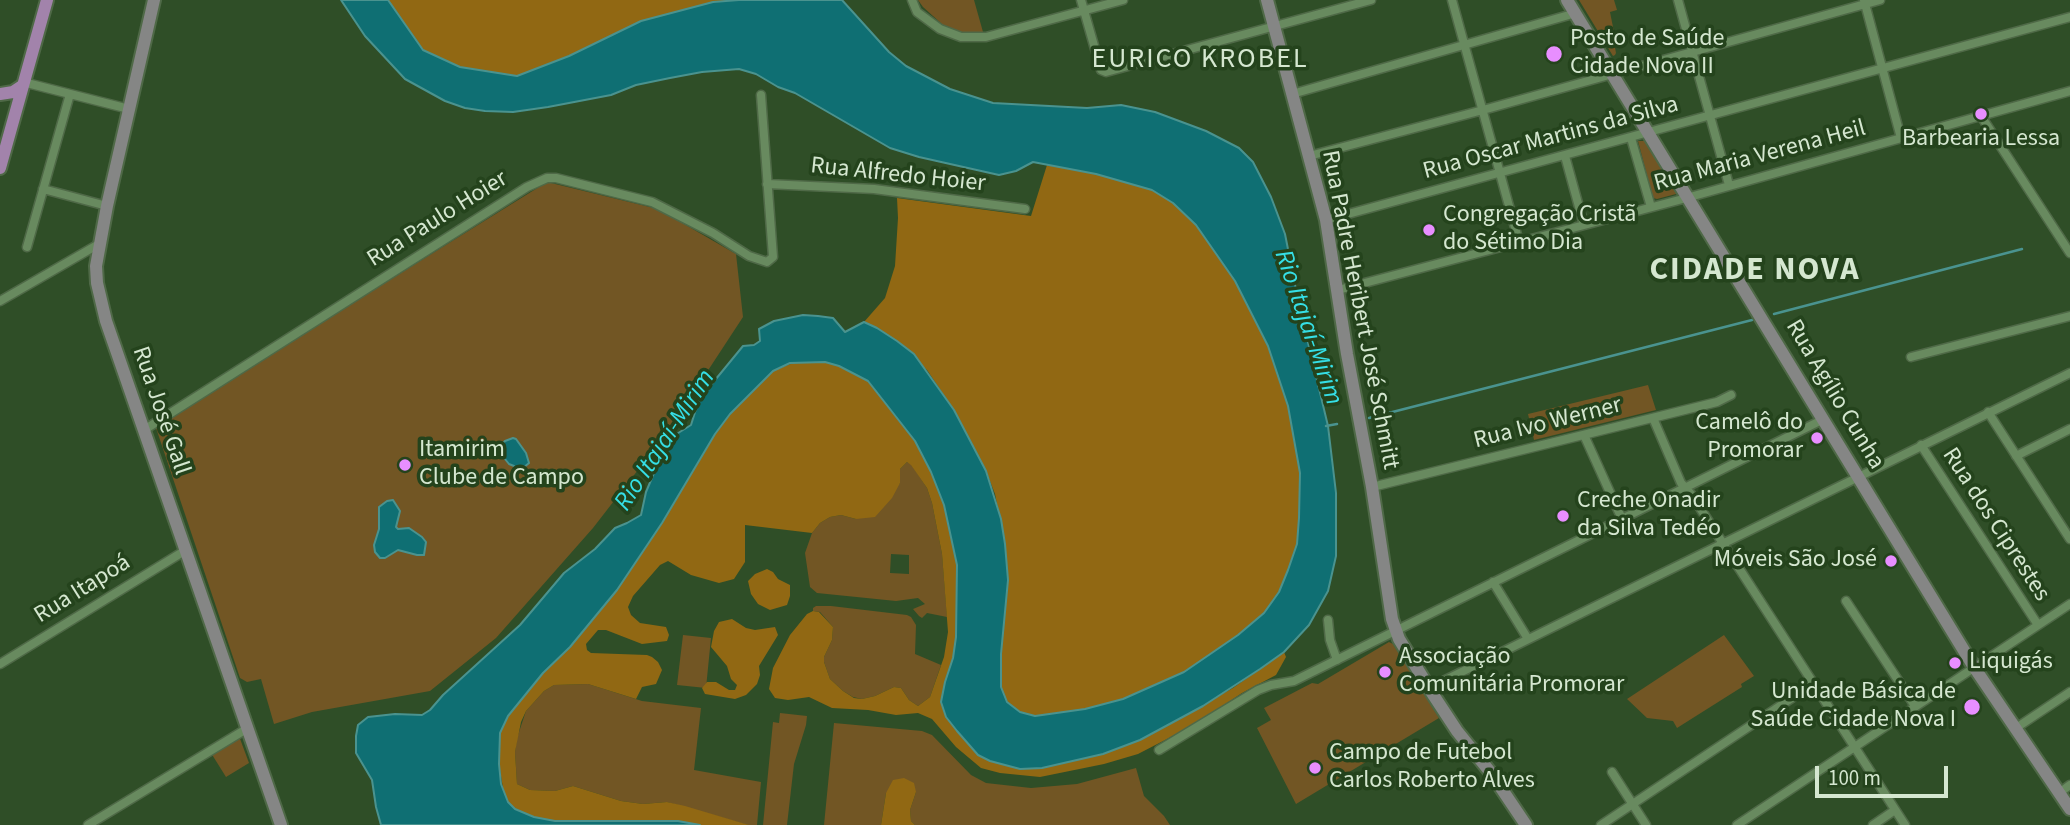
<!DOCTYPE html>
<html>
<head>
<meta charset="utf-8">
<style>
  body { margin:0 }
  #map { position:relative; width:2070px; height:825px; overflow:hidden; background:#2f4e27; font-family:"Source Sans 3",sans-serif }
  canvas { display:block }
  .scale { position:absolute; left:1815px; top:766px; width:133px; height:32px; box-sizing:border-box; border:4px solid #d5e7d0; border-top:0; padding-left:9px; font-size:21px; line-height:24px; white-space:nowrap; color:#d5e7d0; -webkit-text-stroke:5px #24431c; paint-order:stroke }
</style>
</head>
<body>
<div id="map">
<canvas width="2070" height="825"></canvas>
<div class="scale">100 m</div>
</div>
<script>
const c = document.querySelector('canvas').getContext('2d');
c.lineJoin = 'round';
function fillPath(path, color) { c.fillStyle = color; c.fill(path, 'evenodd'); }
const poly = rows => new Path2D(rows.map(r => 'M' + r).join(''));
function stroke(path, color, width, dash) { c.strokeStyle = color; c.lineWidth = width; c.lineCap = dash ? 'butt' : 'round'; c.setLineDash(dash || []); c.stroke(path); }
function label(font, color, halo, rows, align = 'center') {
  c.font = font + ' "Source Sans 3",sans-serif'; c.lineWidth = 7; c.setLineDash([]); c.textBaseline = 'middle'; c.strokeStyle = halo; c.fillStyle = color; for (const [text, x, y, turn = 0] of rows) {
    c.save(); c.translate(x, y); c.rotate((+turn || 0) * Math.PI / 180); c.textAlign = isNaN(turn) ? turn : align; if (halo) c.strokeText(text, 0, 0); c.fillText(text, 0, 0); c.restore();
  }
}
const green = poly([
  [918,0,974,0,983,32,961,32,943,25,923,7],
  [1579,0,1614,0,1617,10,1610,12,1616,42,1614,42,1616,53,1615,55,1613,56],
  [1638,141,1646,141,1677,191,1676,194,1657,199,1653,198],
  [547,182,658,209,736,254,743,317,669,430,593,528,496,638,430,691,312,712,274,724,261,679,247,682,240,678,156,428,158,424],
  [1648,385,1656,410,1534,440,1528,414],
  [907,462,911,464,927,488,932,503,942,554,947,617,927,613,922,618,919,616,913,609,925,604,918,598,896,601,817,593,810,587,805,553,812,533,820,523,830,517,841,515,856,519,900,483,900,469],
  [891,554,909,555,909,574,890,573],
  [816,606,831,606,907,615,911,617,916,625,915,654,941,665,930,697,918,706,909,700,901,688,894,687,875,696,862,699,853,697,843,691,830,679,824,662,824,657,832,640,833,627,820,612,813,611,813,608],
  [683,635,711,638,706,688,677,685],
  [1724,635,1754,676,1741,684,1742,687,1677,728,1673,721,1647,718,1627,699],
  [1389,642,1393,644,1439,718,1296,804,1257,728,1271,720,1264,708,1312,683,1318,684],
  [588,684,642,701,701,708,694,770,761,782,757,825,748,825,667,802,643,804,621,801,573,786,555,791,530,790,517,784,515,752,517,738,526,711,544,691,554,685],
  [780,713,807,716,806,725,794,764,787,825,763,825,773,722,779,723],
  [834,723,922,731,932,735,971,775,986,783,1031,788,1077,784,1136,768,1144,796,1164,816,1170,825,915,825,911,821,910,810,916,792,886,793,881,825,824,825],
  [239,736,249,763,226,777,211,753]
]);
const forest = poly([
  [388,0,739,0,713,2,517,76,460,67,422,50],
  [1047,165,1096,174,1152,190,1173,203,1196,225,1216,251,1235,281,1268,346,1288,406,1300,473,1299,518,1297,544,1288,570,1279,592,1264,613,1238,635,1184,672,1123,699,1085,709,1035,716,1020,712,1007,702,1001,687,1001,654,1008,580,1005,544,995,494,986,471,954,410,927,370,864,322,885,298,895,266,898,218,897,198,1031,216],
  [810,361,825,362,839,366,868,381,915,441,931,472,944,505,957,565,956,637,953,658,945,682,941,702,946,717,978,755,990,761,1020,769,1042,768,1140,740,1233,688,1284,652,1286,657,1276,675,1242,693,1196,724,1138,754,1104,764,1040,777,1000,773,981,768,956,747,932,719,918,713,896,715,868,710,832,708,809,697,788,700,775,698,769,689,773,668,790,635,807,614,813,611,819,612,833,627,832,640,824,657,824,662,830,679,843,691,854,698,862,699,875,696,894,687,901,688,909,700,918,706,930,697,944,657,948,632,942,554,932,503,927,488,911,465,907,462,900,469,900,483,892,498,875,517,856,519,841,515,830,517,820,523,812,533,745,525,745,562,734,579,719,583,691,575,668,561,660,565,633,596,628,607,631,615,640,623,666,627,669,635,667,641,642,644,606,630,598,630,586,644,587,650,591,653,647,655,652,657,658,662,662,670,656,684,642,687,636,699,588,684,554,685,544,691,526,711,521,722,515,752,517,784,530,790,555,791,573,786,621,801,643,804,667,802,685,806,749,825,700,825,678,821,555,821,534,817,515,809,508,802,504,794,499,764,500,733,508,716,543,673,570,647,617,590,662,523,715,434,730,414,773,371,793,363],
  [767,569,773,572,778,579,790,585,790,596,787,605,770,610,758,604,751,594,748,581,755,574],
  [732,619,746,628,755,630,775,627,778,635,759,666,760,675,757,684,746,695,735,699,705,694,702,688,707,682,716,682,729,690,735,690,737,685,731,679,727,666,711,647,714,631,719,622],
  [904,778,914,783,916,792,910,810,911,821,915,825,881,825,886,793,893,780]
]);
const water = poly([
  [341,0,388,0,423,50,460,67,517,76,569,56,641,21,713,2,739,0,842,0,889,52,906,66,950,89,993,103,1087,108,1121,105,1155,112,1206,131,1239,148,1253,162,1271,197,1285,234,1299,305,1328,426,1336,493,1336,556,1328,591,1309,625,1284,652,1260,669,1203,706,1140,740,1103,754,1042,768,1020,769,990,761,978,755,957,731,946,717,941,702,945,682,953,658,956,637,957,565,944,505,931,472,915,441,868,381,839,366,825,362,790,363,773,371,730,414,715,434,662,523,617,590,570,647,543,673,508,716,500,733,499,764,501,784,508,802,515,809,534,817,555,821,678,821,700,825,381,825,376,807,372,780,356,753,356,736,358,725,368,717,395,714,422,715,430,710,443,695,520,625,564,573,595,549,615,528,627,523,641,515,646,492,654,473,675,435,691,425,701,393,711,385,743,346,754,345,760,341,759,329,774,321,803,315,818,316,833,318,845,332,864,322,877,328,897,341,914,354,954,410,986,471,1001,519,1005,544,1008,580,1001,654,1001,687,1007,702,1020,712,1035,716,1085,709,1123,699,1184,672,1238,635,1264,613,1279,592,1288,570,1297,544,1299,518,1300,473,1288,406,1268,346,1235,281,1196,225,1173,203,1152,190,1096,174,1033,162,1016,171,999,175,919,157,890,148,795,93,778,87,756,74,739,69,702,72,670,78,636,85,611,95,548,107,513,112,485,111,465,108,445,101,405,79,365,36,341,0],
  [513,438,516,439,526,453,529,463,517,473,514,466,509,464,505,459,500,447,505,441,513,438],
  [393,500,400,511,396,527,398,529,409,528,422,537,426,542,424,555,417,555,398,550,385,558,380,558,375,552,374,545,379,529,379,507,387,501,393,500]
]);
const stream = poly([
  [1774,314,2022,249],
  [1369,418,1752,320],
  [1326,426,1337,424]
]);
const street = poly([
  [912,0,917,12,940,29,961,37,986,37,1123,0],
  [1081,0,1101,70,1106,72,1371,0],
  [1452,0,1519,242],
  [1678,0,1729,185],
  [1864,0,1901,138],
  [23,82,129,109],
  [1292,94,1576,13],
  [1981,116,2070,253],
  [1631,138,1651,207],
  [1309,156,1483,110,1880,0],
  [1565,156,1584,225],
  [767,184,874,189,1025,209],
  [43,189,107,206],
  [1326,220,2070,17],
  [27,247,70,94],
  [1338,290,1679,200,2070,91],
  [0,301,99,244],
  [1911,357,2070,316],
  [1988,412,2070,539],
  [1653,418,1681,483,1691,494,1905,825],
  [144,430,527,187,547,178,556,178,652,202,713,233,749,256,767,262,773,257,761,95],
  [1584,435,1622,519],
  [1921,445,2038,625],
  [2016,456,2070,429],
  [1372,487,1717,402,1731,395],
  [1493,582,1528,639],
  [1846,601,1915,706],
  [1328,620,1330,640,1337,660],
  [0,664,186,550],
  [1429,688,2070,373],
  [2016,728,2070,692],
  [1159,750,1258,690,1271,685,1294,681,1824,419],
  [1612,772,1646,825],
  [2059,793,2070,785],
  [88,825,248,728],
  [1601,825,1813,684],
  [1737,825,2070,604],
  [1873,825,1895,810]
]);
const secondary = poly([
  [154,0,107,206,96,266,97,283,106,321,281,825],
  [1267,0,1326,220,1347,354,1372,487,1392,619,1399,639,1434,696,1457,731,1491,773,1526,825],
  [1567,0,1974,667,2070,809]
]);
const primary = poly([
  [0,94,13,92,22,86],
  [0,168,47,0]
]);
const markers = [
  [1554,54,9,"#e88eff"],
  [1981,114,7,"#e88eff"],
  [1429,230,7,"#e88eff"],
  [1817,438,7,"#e88eff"],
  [405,465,7,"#e88eff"],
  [1563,516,7,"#e88eff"],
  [1891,561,7,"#e88eff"],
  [1955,663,7,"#e88eff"],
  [1385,672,7,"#e88eff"],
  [1972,707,9,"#e88eff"],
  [1315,768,7,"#e88eff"]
];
const poiNames = [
  ["Posto de Saúde",1570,40],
  ["Cidade Nova II",1570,68],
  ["Barbearia Lessa",1981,140,"center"],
  ["Congregação Cristã",1443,216],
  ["do Sétimo Dia",1443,244],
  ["Camelô do",1803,424,"right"],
  ["Promorar",1803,452,"right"],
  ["Itamirim",419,451],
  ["Clube de Campo",419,479],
  ["Creche Onadir",1577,502],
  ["da Silva Tedéo",1577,530],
  ["Móveis São José",1877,561,"right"],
  ["Associação",1399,658],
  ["Comunitária Promorar",1399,686],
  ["Liquigás",1969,663],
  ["Unidade Básica de",1956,693,"right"],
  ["Saúde Cidade Nova I",1956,721,"right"],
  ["Campo de Futebol",1329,754],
  ["Carlos Roberto Alves",1329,782]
];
const streetNames = [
  ["Rua Oscar Martins da Silva",1551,139,-15],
  ["Rua Maria Verena Heil",1760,157,-15],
  ["Rua Alfredo Hoier",898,176,6],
  ["Rua Paulo Hoier",438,220,-32],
  ["Rua Padre Heribert José Schmitt",1359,310,79],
  ["Rua Agílio Cunha",1834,395,59],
  ["Rua José Gall",160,411,71],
  ["Rua Ivo Werner",1548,424,-14],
  ["Rua dos Ciprestes",1995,525,57],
  ["Rua Itapoá",83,590,-32]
];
const waterNames = [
  ["Rio Itajaí-Mirim",1307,328,71],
  ["Rio Itajaí-Mirim",666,441,-57]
];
const quarterNames = [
  ["EURICO KROBEL",1200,61]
];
const districtNames = [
  ["CIDADE NOVA",1755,272]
];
fillPath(green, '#725624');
fillPath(forest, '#916813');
fillPath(water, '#0f6f73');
stroke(water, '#4a938f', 2);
stroke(stream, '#4a938f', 2.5);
stroke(street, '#4f6947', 11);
stroke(secondary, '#4f6947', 16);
stroke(primary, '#4f6947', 16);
stroke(street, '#688a5f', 8);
stroke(secondary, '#858685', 12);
stroke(primary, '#a283ab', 12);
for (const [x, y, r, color] of markers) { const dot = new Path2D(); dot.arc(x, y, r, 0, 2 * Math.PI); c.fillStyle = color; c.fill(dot); stroke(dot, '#24431c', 2.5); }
label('24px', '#d5e7d0', '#24431c', poiNames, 'left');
label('24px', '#d5e7d0', '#24431c', streetNames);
label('italic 26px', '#35dfe6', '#24431c', waterNames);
c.letterSpacing = '2px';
label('28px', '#d5e7d0', '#24431c', quarterNames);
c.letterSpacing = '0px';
c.letterSpacing = '2px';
label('bold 32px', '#d5e7d0', '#24431c', districtNames);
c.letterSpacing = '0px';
</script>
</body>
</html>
